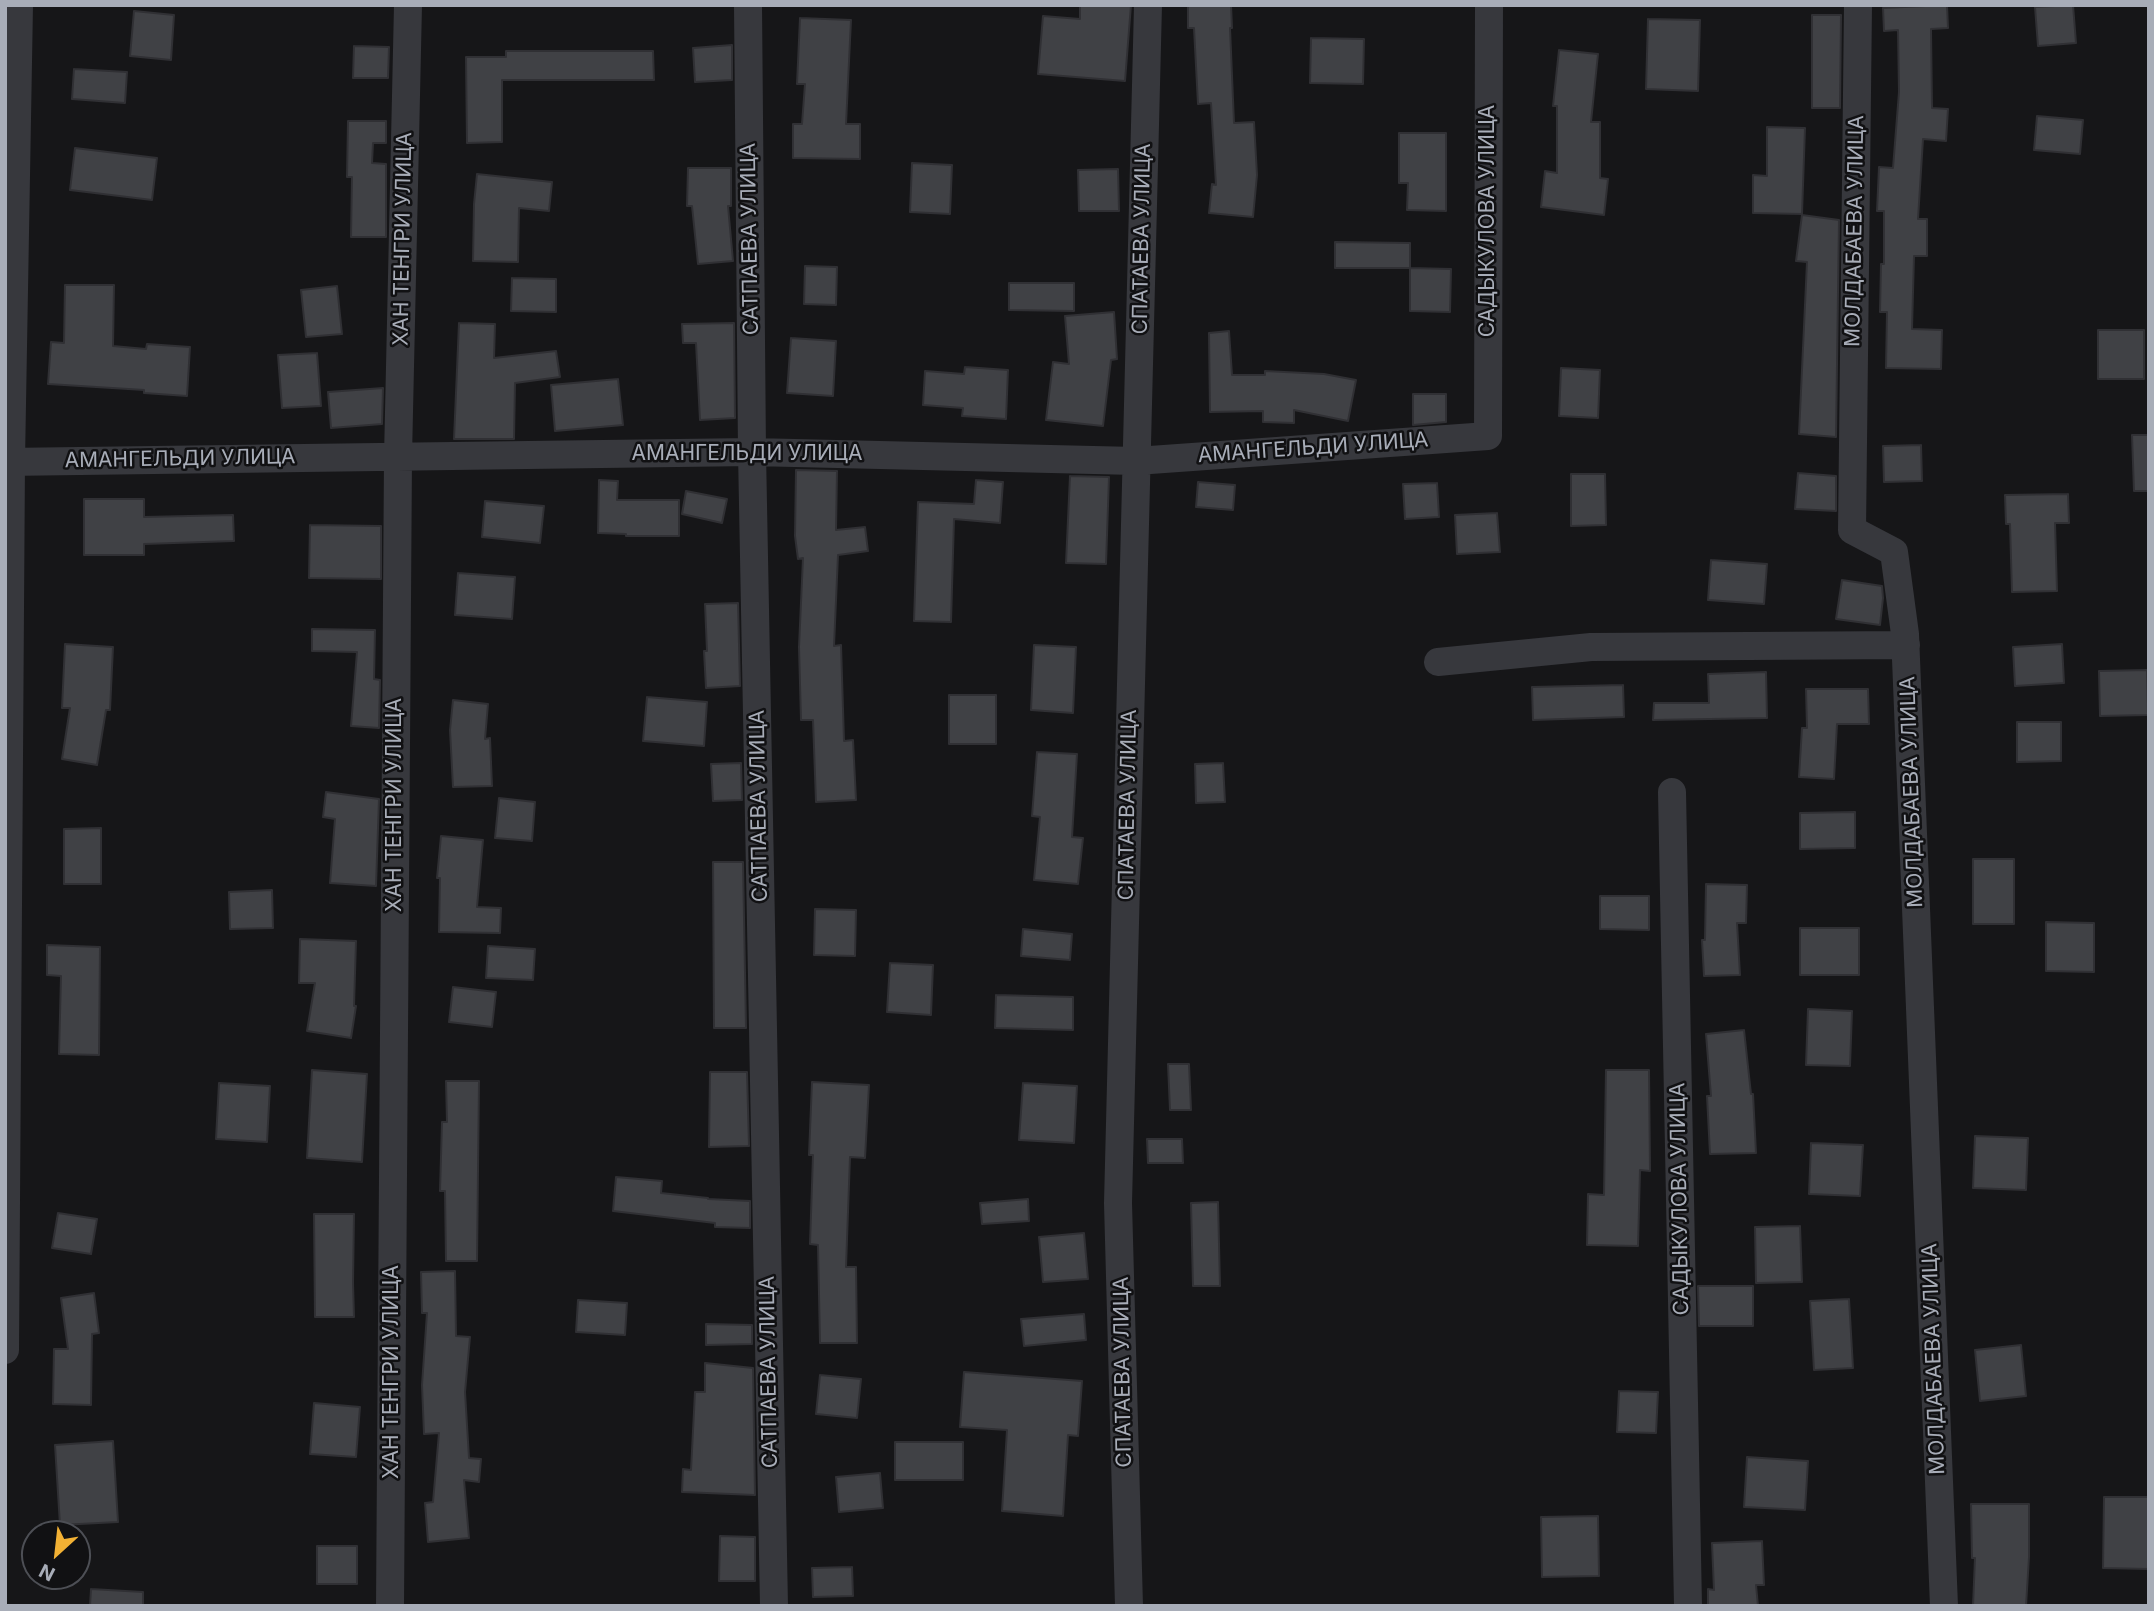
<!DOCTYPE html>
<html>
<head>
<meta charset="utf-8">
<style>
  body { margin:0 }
  #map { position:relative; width:2154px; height:1611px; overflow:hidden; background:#161618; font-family:Inter,sans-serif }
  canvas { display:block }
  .frame { position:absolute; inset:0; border:7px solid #a8adb8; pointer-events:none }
  .north { position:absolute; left:21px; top:1520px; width:70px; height:70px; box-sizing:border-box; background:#111113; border:2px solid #4d4f55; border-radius:50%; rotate:207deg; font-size:19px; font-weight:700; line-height:28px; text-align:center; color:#a8adb8 }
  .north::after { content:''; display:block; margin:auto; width:24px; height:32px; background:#f2b134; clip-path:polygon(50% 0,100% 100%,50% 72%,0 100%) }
</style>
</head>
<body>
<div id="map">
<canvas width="2154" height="1611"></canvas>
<div class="frame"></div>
<div class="north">N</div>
</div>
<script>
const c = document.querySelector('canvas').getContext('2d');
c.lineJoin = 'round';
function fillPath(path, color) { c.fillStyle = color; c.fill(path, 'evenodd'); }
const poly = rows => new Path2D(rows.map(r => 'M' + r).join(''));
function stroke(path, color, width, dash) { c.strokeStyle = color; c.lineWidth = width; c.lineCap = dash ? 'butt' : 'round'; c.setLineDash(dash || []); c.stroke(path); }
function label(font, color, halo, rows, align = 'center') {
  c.font = font + ' Inter,sans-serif'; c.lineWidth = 5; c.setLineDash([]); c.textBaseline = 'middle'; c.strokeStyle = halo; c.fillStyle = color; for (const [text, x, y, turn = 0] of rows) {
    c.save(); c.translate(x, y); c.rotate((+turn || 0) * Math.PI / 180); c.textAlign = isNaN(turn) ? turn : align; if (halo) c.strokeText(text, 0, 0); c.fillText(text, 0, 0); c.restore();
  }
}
const building = poly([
  [1080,5,1131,5,1125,81,1038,74,1043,16,1080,19,1080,5],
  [1188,5,1231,5,1232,28,1230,28,1234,123,1254,122,1257,175,1253,217,1209,213,1212,184,1216,185,1211,103,1198,104,1194,28,1188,28,1188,5],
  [1947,5,1948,28,1931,29,1932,108,1948,109,1946,141,1923,139,1918,219,1927,219,1927,256,1914,256,1912,329,1942,330,1941,369,1886,368,1887,312,1880,312,1881,264,1884,264,1884,211,1877,211,1879,167,1893,168,1899,92,1898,30,1884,31,1883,8,1947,5],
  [2073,5,2076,43,2038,46,2035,7,2073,5],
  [134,11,174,15,171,60,130,56,134,11],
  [1812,15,1841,15,1840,108,1812,108,1812,15],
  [800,18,851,20,846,124,860,124,860,159,793,158,793,124,802,124,805,84,797,84,800,18],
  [1648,19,1700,20,1698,91,1646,89,1648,19],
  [1311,38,1364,39,1363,84,1310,83,1311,38],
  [732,45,732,80,695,82,693,48,732,45],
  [354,46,389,47,388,78,353,78,354,46],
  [1559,50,1598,54,1591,122,1600,122,1600,178,1608,179,1604,215,1541,207,1545,171,1557,173,1557,106,1553,106,1559,50],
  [506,51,653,51,654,80,502,80,502,142,467,143,466,57,506,57,506,51],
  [74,69,127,72,125,103,72,99,74,69],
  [2037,116,2083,120,2080,154,2034,150,2037,116],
  [348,121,386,121,386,143,373,143,372,163,386,164,386,237,351,237,352,177,347,177,348,121],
  [1767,127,1805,128,1802,214,1753,213,1753,175,1767,176,1767,127],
  [1399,133,1446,133,1446,211,1407,210,1408,183,1399,183,1399,133],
  [75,148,157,158,152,200,70,190,75,148],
  [912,163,952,165,950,214,910,212,912,163],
  [688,168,731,168,731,206,728,206,733,261,698,264,692,206,687,206,688,168],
  [1118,169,1119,211,1079,211,1078,170,1118,169],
  [477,174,552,182,549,211,519,208,518,262,473,261,474,204,477,174],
  [1802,215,1839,220,1836,437,1799,434,1807,262,1796,261,1802,215],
  [1335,242,1410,243,1410,268,1335,268,1335,242],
  [805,266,837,267,836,305,804,304,805,266],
  [1410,268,1451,269,1450,312,1410,311,1410,268],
  [512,278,556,279,556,312,511,311,512,278],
  [1009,283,1074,283,1074,311,1009,310,1009,283],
  [65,285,114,285,113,346,146,349,147,344,190,347,187,396,144,393,144,390,48,384,51,342,64,343,65,285],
  [337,286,342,334,306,337,301,290,337,286],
  [1114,312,1117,359,1111,360,1103,426,1046,420,1053,362,1069,364,1065,316,1114,312],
  [459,323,495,324,494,358,556,351,560,377,515,383,514,439,454,439,459,323],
  [734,323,735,418,700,420,696,343,683,343,682,324,734,323],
  [2098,330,2144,330,2144,379,2098,379,2098,330],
  [1229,331,1232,375,1265,375,1265,371,1324,374,1356,380,1348,421,1294,410,1294,423,1263,422,1263,411,1210,412,1209,333,1229,331],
  [791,338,836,341,833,396,787,393,791,338],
  [317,353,321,406,282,408,278,355,317,353],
  [965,367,1008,370,1006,419,962,416,963,408,923,405,925,371,964,374,965,367],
  [1561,368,1600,370,1598,418,1559,416,1561,368],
  [618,379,623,425,555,431,551,385,618,379],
  [383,388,382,424,331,428,328,392,383,388],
  [1413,394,1446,394,1446,422,1413,425,1413,394],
  [2132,435,2149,435,2149,491,2134,491,2132,435],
  [1921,445,1922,481,1884,482,1883,446,1921,445],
  [796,470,837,471,836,530,865,527,868,551,838,555,834,646,841,645,844,741,853,740,856,800,816,802,813,720,801,720,799,647,803,558,798,559,795,536,796,470],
  [1798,473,1836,476,1836,511,1795,509,1798,473],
  [1571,474,1605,474,1606,525,1571,526,1571,474],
  [1070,476,1109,477,1106,564,1066,563,1070,476],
  [599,480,618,481,617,500,679,500,679,536,626,536,626,534,598,533,599,480],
  [976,480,1003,482,1000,523,954,519,951,622,914,621,918,502,974,504,976,480],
  [1198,482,1235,485,1233,510,1196,507,1198,482],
  [1437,483,1439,517,1405,519,1403,484,1437,483],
  [686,491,727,499,722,523,682,514,686,491],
  [2068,494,2069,523,2055,523,2057,591,2012,592,2010,524,2006,524,2005,495,2068,494],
  [84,499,144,499,144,517,233,515,234,541,144,544,144,555,84,555,84,499],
  [485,501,544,506,540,543,482,537,485,501],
  [1497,513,1500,552,1457,554,1455,515,1497,513],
  [310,525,381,526,381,579,309,578,310,525],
  [1711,560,1767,564,1764,604,1708,600,1711,560],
  [458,573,515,577,512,619,455,615,458,573],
  [1842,580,1882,586,1883,598,1880,625,1836,619,1842,580],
  [738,603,740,686,706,688,704,651,707,651,705,604,738,603],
  [312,629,375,630,374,679,380,680,379,728,351,726,357,652,312,651,312,629],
  [65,644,113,647,110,710,106,710,97,765,62,759,70,708,62,708,65,644],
  [2062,644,2064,683,2015,686,2013,647,2062,644],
  [1034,645,1076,647,1073,713,1031,710,1034,645],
  [2147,670,2148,715,2100,716,2099,671,2147,670],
  [1766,672,1767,718,1653,720,1654,703,1709,703,1708,674,1766,672],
  [1623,685,1624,717,1533,720,1532,687,1623,685],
  [1806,689,1868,689,1869,724,1837,724,1834,779,1799,777,1802,728,1807,728,1806,689],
  [949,695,996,695,996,744,949,744,949,695],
  [647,697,707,702,704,746,643,741,647,697],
  [453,700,488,704,485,739,490,738,492,786,453,787,450,730,453,700],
  [2017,722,2061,722,2061,761,2017,762,2017,722],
  [1037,752,1077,754,1072,837,1083,838,1078,884,1034,880,1040,817,1032,816,1037,752],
  [741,763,742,800,713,801,711,764,741,763],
  [1223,763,1225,802,1196,803,1195,764,1223,763],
  [326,792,379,799,376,886,330,883,335,819,323,817,326,792],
  [499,798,535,802,532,841,495,838,499,798],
  [1855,812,1855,848,1800,849,1800,813,1855,812],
  [101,828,101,884,64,884,64,829,101,828],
  [441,836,483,840,477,907,501,908,500,933,439,932,440,878,437,878,441,836],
  [1973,859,2014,859,2014,924,1973,924,1973,859],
  [713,862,743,862,746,1028,714,1028,713,862],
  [1706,884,1747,885,1746,923,1737,923,1740,975,1704,976,1702,940,1705,940,1706,884],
  [272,890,273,928,230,929,229,892,272,890],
  [1600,896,1649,896,1649,930,1600,929,1600,896],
  [815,909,856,910,855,956,814,955,815,909],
  [2046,922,2094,923,2094,972,2046,971,2046,922],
  [1800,928,1859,928,1859,975,1800,975,1800,928],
  [1023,929,1072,934,1070,960,1021,956,1023,929],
  [300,939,356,941,354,1006,356,1006,351,1038,307,1031,315,983,299,983,300,939],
  [47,945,100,947,99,1055,59,1054,61,976,47,975,47,945],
  [488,946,535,949,533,980,486,978,488,946],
  [890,963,933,965,931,1015,887,1012,890,963],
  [453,987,496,992,492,1027,449,1022,453,987],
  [996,995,1073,997,1073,1030,995,1028,996,995],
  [1808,1009,1852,1011,1850,1066,1806,1065,1808,1009],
  [1744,1030,1751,1094,1753,1094,1756,1153,1710,1154,1707,1096,1711,1096,1706,1034,1744,1030],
  [1168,1064,1189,1064,1191,1110,1170,1110,1168,1064],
  [312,1070,367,1074,362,1162,307,1158,312,1070],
  [1606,1070,1649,1070,1650,1171,1640,1170,1638,1246,1587,1245,1588,1194,1604,1195,1606,1070],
  [710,1072,747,1072,749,1146,709,1147,710,1072],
  [446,1081,479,1081,477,1261,446,1261,445,1191,440,1191,442,1122,447,1122,446,1081],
  [812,1082,869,1085,865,1158,850,1157,846,1267,856,1267,857,1343,820,1343,818,1245,810,1244,813,1155,809,1155,812,1082],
  [219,1083,270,1086,267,1142,216,1139,219,1083],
  [1023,1083,1077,1086,1074,1143,1019,1140,1023,1083],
  [1975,1136,2028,1138,2026,1190,1973,1188,1975,1136],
  [1147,1139,1182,1139,1183,1163,1148,1163,1147,1139],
  [1811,1143,1863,1145,1860,1196,1809,1194,1811,1143],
  [616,1177,662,1181,661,1193,708,1198,708,1199,750,1201,750,1228,715,1227,715,1223,613,1211,616,1177],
  [1028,1199,1029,1221,982,1224,980,1203,1028,1199],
  [1218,1202,1220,1286,1193,1286,1191,1203,1218,1202],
  [58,1213,97,1219,91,1254,52,1248,58,1213],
  [314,1214,354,1214,353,1283,354,1317,315,1317,314,1214],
  [1800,1226,1802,1282,1756,1283,1755,1227,1800,1226],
  [1084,1233,1088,1279,1043,1282,1039,1237,1084,1233],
  [455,1271,456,1336,470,1337,465,1392,469,1458,481,1459,479,1482,464,1480,469,1538,428,1542,425,1503,433,1502,439,1433,424,1434,422,1385,427,1313,422,1313,421,1272,455,1271],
  [1698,1286,1753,1286,1753,1326,1699,1326,1698,1286],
  [94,1293,99,1333,92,1334,91,1405,53,1404,54,1349,68,1349,61,1298,94,1293],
  [1849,1299,1853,1368,1814,1370,1810,1301,1849,1299],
  [578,1300,627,1303,625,1335,576,1332,578,1300],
  [1084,1314,1086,1340,1024,1346,1021,1319,1084,1314],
  [706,1324,752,1325,752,1344,706,1345,706,1324],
  [2021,1345,2026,1396,1980,1401,1975,1350,2021,1345],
  [705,1363,753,1368,755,1495,682,1492,683,1469,691,1470,695,1392,705,1392,705,1363],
  [964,1372,1082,1381,1078,1436,1068,1435,1063,1516,1002,1511,1007,1430,960,1427,964,1372],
  [820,1375,861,1379,857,1418,816,1414,820,1375],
  [1619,1391,1658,1392,1656,1433,1617,1432,1619,1391],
  [314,1403,360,1407,356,1457,310,1454,314,1403],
  [113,1441,118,1522,60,1525,55,1445,113,1441],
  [895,1442,963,1442,963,1480,895,1480,895,1442],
  [1747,1457,1808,1461,1805,1510,1744,1507,1747,1457],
  [880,1473,883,1508,839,1512,836,1477,880,1473],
  [2104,1497,2149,1497,2149,1569,2103,1568,2104,1497],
  [1971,1504,2029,1504,2029,1557,2026,1606,1973,1606,1975,1558,1972,1558,1971,1504],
  [1598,1516,1599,1576,1542,1577,1541,1517,1598,1516],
  [720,1536,755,1537,755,1581,719,1581,720,1536],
  [1762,1541,1764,1585,1756,1585,1758,1606,1708,1606,1708,1589,1714,1590,1712,1543,1762,1541],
  [317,1546,357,1546,357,1584,317,1584,317,1546],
  [852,1567,853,1596,813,1597,812,1568,852,1567],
  [91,1589,143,1592,143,1606,90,1606,91,1589]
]);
const minor = poly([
  [748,5,752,452,774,1606],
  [1858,5,1852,530,1894,552,1905,634,1944,1606],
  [5,462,752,452,1136,461,1488,436,1489,5],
  [1438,662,1591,647,1906,645],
  [1672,792,1688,1606],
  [5,1350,11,461,19,5],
  [390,1606,398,457,408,5],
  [1129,1606,1118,1203,1148,5]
]);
const streetNames = [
  ["САДЫКУЛОВА УЛИЦА",1488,221,-90],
  ["МОЛДАБАЕВА УЛИЦА",1855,231,-89],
  ["ХАН ТЕНГРИ УЛИЦА",403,239,-89],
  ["САТПАЕВА УЛИЦА",750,239,-91],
  ["СПАТАЕВА УЛИЦА",1142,239,-89],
  ["АМАНГЕЛЬДИ УЛИЦА",1313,448,-4],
  ["АМАНГЕЛЬДИ УЛИЦА",747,454],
  ["АМАНГЕЛЬДИ УЛИЦА",180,459,-1],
  ["МОЛДАБАЕВА УЛИЦА",1912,792,-92],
  ["ХАН ТЕНГРИ УЛИЦА",395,805,-90],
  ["СПАТАЕВА УЛИЦА",1128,805,-89],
  ["САТПАЕВА УЛИЦА",759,806,-91],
  ["САДЫКУЛОВА УЛИЦА",1680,1199,-91],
  ["МОЛДАБАЕВА УЛИЦА",1934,1359,-92],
  ["ХАН ТЕНГРИ УЛИЦА",392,1372,-90],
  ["САТПАЕВА УЛИЦА",769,1372,-91],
  ["СПАТАЕВА УЛИЦА",1123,1372,-91]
];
fillPath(building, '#404145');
stroke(building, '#303034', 2);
stroke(minor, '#37383d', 28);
label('21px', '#a8adb8', '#111113', streetNames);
</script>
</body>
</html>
